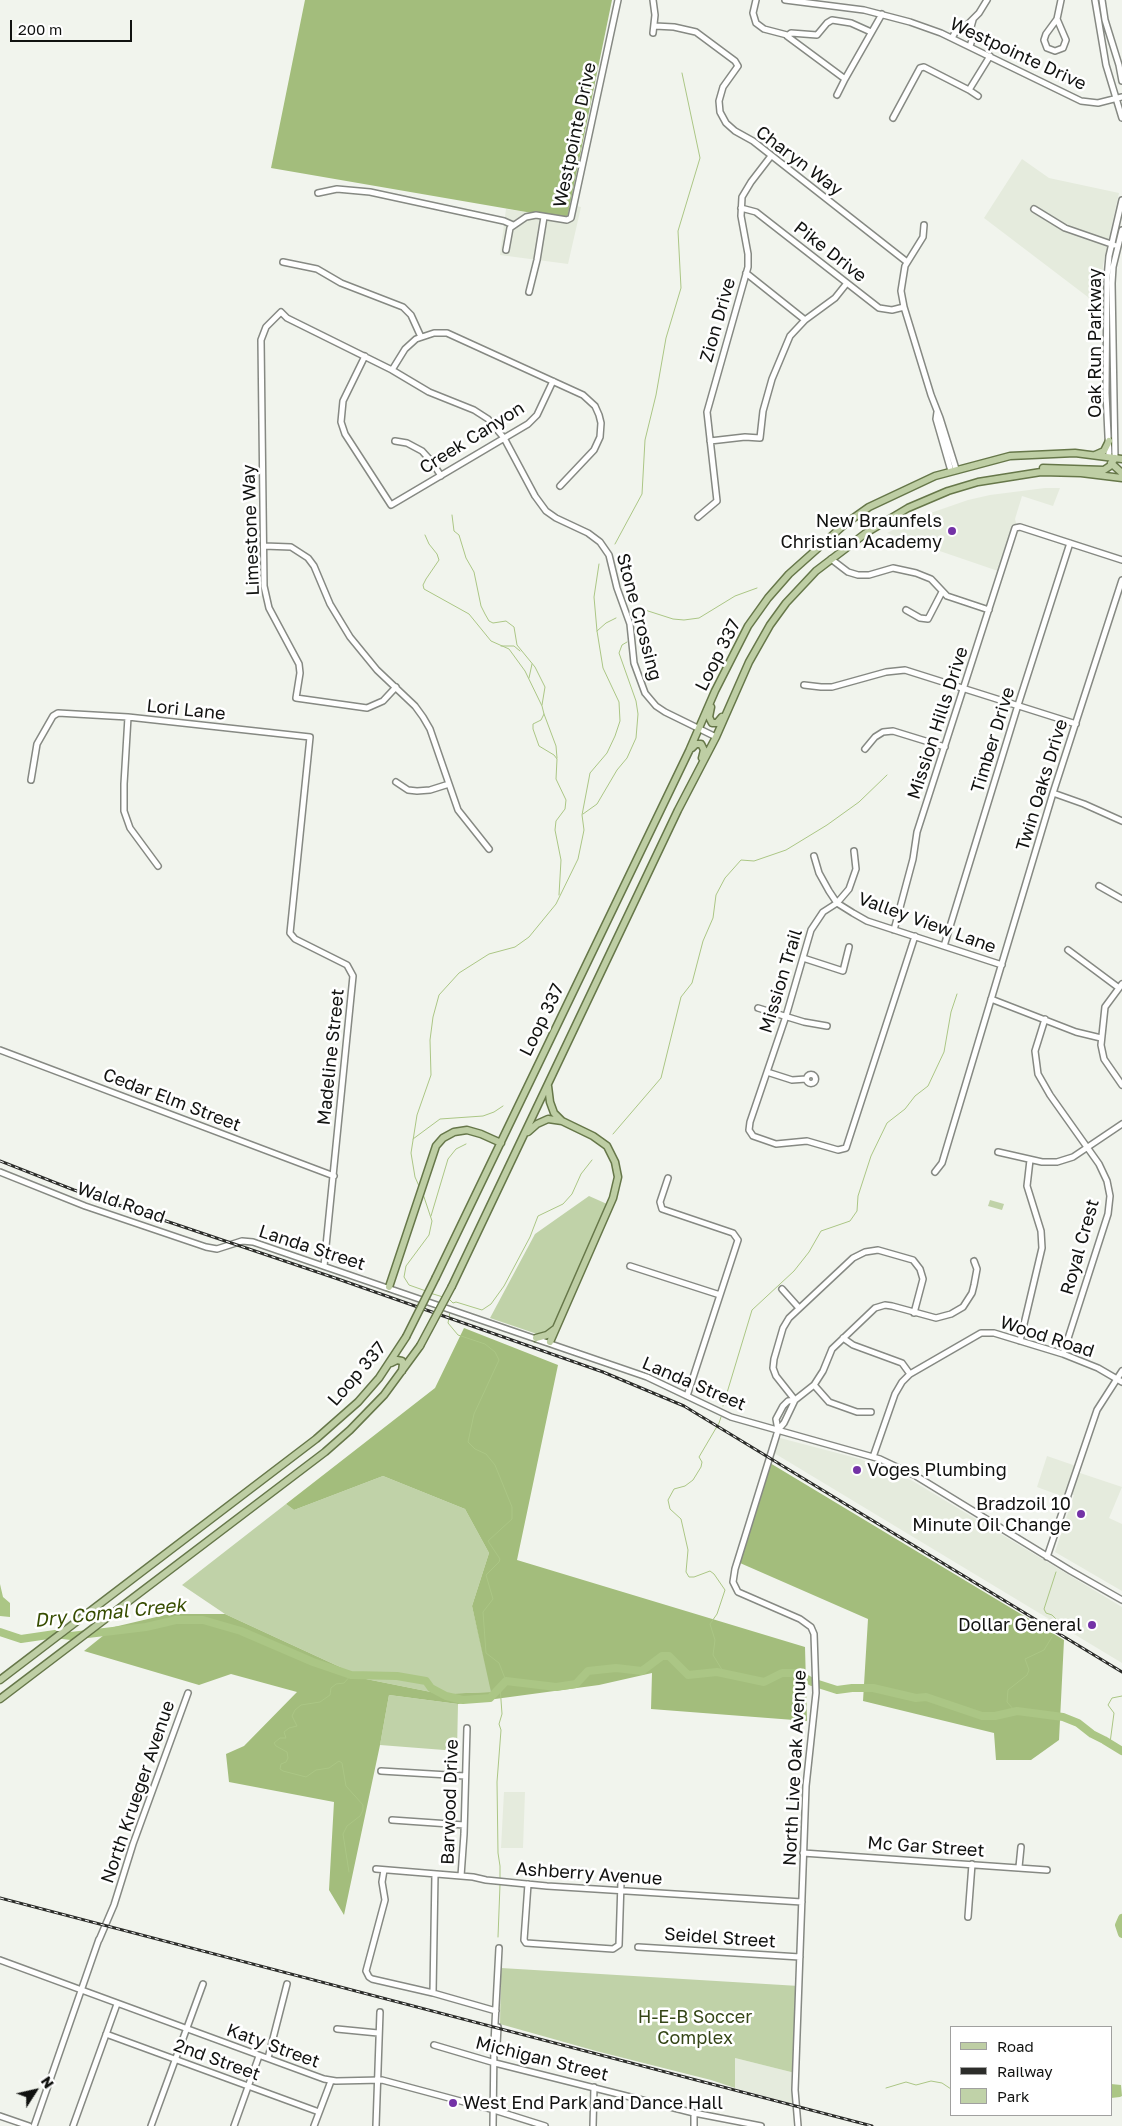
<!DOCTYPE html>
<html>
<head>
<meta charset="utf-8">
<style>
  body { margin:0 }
  #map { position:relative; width:1122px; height:2126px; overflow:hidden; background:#f1f4ed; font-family:"Golos Text",sans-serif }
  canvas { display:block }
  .legend { position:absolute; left:950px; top:2026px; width:162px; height:90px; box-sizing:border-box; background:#fff; border:1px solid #a0a09f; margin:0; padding:6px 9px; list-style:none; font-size:15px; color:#111210 }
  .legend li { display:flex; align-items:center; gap:10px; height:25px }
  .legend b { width:25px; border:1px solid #a0a09f }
  .north { position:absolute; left:10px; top:2066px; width:50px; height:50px; -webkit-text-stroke:4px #fff; paint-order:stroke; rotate:55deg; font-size:14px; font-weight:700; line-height:20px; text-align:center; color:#111210 }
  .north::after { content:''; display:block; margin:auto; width:18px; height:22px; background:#111210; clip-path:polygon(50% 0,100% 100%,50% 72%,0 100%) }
  .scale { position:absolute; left:10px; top:20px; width:122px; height:22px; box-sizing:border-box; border:2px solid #111210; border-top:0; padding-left:6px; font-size:15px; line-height:18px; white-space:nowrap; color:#111210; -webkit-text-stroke:4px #fff; paint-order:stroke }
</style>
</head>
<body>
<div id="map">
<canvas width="1122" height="2126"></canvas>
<ul class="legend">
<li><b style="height:6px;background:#becea4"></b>Road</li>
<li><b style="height:6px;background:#2c2d2a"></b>Railway</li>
<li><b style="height:14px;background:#c0d2a8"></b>Park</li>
</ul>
<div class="north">N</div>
<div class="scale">200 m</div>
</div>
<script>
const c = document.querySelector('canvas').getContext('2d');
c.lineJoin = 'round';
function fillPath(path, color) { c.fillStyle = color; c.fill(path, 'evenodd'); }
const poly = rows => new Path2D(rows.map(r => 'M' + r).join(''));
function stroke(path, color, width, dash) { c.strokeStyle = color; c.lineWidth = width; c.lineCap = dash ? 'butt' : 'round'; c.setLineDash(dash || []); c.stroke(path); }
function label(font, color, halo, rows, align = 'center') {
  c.font = font + ' "Golos Text",sans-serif'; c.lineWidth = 5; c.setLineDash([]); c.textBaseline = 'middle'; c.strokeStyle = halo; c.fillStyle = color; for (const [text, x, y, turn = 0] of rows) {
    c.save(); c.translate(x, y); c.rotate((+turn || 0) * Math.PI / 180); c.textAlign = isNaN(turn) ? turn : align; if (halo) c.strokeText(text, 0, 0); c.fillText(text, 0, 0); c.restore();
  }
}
const built = poly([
  [1022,159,1049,178,1119,193,1103,265,1101,307,984,218],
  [570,205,581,207,568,264,500,255,506,209,567,218],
  [1045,488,1060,488,1053,506,1022,496,1015,519,1017,527,1001,572,887,533,919,517,968,500,990,495],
  [780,1438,860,1459,911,1480,1122,1607,1122,1663,774,1453],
  [1047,1456,1076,1466,1074,1471,1122,1487,1109,1518,1122,1524,1122,1591,1055,1552,1074,1495,1066,1492,1064,1497,1037,1487],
  [504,1792,525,1792,523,1848,501,1848],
  [735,2058,795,2073,794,2104,735,2088]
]);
const green = poly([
  [589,1196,607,1204,557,1322,551,1330,540,1335,490,1318,535,1234],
  [990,1200,1004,1204,1002,1210,988,1206],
  [383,1476,465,1509,489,1553,472,1606,492,1692,441,1694,366,1679,225,1614,182,1585,286,1504,294,1510],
  [389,1695,458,1704,457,1751,380,1745],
  [501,1968,799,1986,795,2073,735,2058,735,2088,711,2080,596,2051,500,2024]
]);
const forest = poly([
  [305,0,612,0,567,219,271,168],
  [464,1328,558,1365,517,1560,805,1647,807,1721,651,1709,652,1673,599,1685,458,1704,389,1695,380,1745,344,1915,329,1890,334,1802,229,1782,226,1754,244,1746,297,1692,231,1674,199,1685,84,1651,114,1627,169,1614,225,1614,366,1679,441,1694,491,1692,472,1606,489,1553,465,1509,383,1476,294,1510,286,1504,435,1388],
  [770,1463,1064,1640,1059,1740,1031,1760,996,1760,994,1733,863,1701,868,1619,740,1563]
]);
const water = poly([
  [0,1584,3,1597,10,1603,10,1617,0,1616],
  [1111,2084,1121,2085,1122,2096,1120,2097,1111,2098]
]);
const stream = poly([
  [452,515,454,531,459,535,466,558,474,572,481,606,485,614,489,621,493,623,506,621,514,627,517,645,535,667,545,687,542,705],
  [425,535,429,544,437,554,439,560,426,579,423,585,424,589,469,614,491,641,509,649,525,671,542,706,544,714,541,720,533,724,533,729,539,746,554,755,557,759,556,779,566,800,565,809,556,821,555,830,561,860,559,895],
  [615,544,642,494,645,440,656,395,666,338,681,288,678,231,700,158,682,73],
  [634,611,645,610,673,619,684,620,699,618,735,596,757,588],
  [597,631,606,623,616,618],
  [501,646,514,646,520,651],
  [529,678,532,664],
  [544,714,556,746,557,758],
  [583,814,597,804,617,770,627,758,636,738,638,714,636,701,619,653,622,645,627,642],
  [613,1134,661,1078,681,997,692,983,703,941,713,918,716,895,725,878,741,860,754,861,786,850,827,825,859,802,887,775],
  [413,1139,440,1119,483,1116,494,1112,503,1106],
  [419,1186,415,1177,411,1153,417,1115,431,1075,430,1040,433,1017,439,995,459,973,489,954,515,947,529,937,556,904,578,859,584,830,582,815,590,773,607,753,615,736,620,721,619,702,603,668,597,631,594,597,599,564],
  [423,1194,432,1221,429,1235,406,1266,404,1277,409,1285,426,1291],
  [431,1216,448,1159,456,1149,466,1144],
  [430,1293,443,1297],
  [449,1299,453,1303,456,1302,482,1310,491,1304,504,1286,530,1237,538,1216,563,1204,572,1194,581,1174,592,1160],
  [450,1312,448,1323,458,1335,485,1344,495,1352,499,1360,474,1414,468,1442,475,1449,486,1454,495,1465,512,1507,512,1519,488,1541,500,1559,499,1562,486,1575,493,1599,483,1612,486,1653,499,1663,506,1681],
  [724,1404,727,1402,732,1402],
  [723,1406,752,1310,794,1271,809,1252,821,1231,850,1221,857,1211,858,1196,871,1156,887,1123,905,1109,915,1096,928,1086,944,1052,951,1012,957,994],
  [721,1417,719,1423,699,1457,702,1462,701,1467,693,1480,685,1486,674,1489,668,1500,670,1509,681,1519,688,1550,686,1572,689,1577,694,1577,710,1571,714,1574,725,1590,717,1614,710,1624,715,1640,713,1655,724,1673],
  [1056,1572,1044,1609,1046,1613,1052,1615,1060,1623],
  [1015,1711,1007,1702,1008,1690,1027,1675,1029,1670,1025,1659,1044,1650,1052,1637],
  [1110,1743,1114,1713,1108,1705,1112,1698,1122,1696],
  [349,1872,343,1834,347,1826,360,1816,363,1810,363,1805,346,1786,342,1763,339,1761,329,1768,316,1770,306,1777,283,1771,280,1769,281,1764,286,1762,288,1758,287,1752,276,1746,274,1743,280,1738,286,1738,284,1732,289,1728,297,1726,292,1716,295,1710,301,1705,320,1702,330,1695,331,1688,336,1684,344,1683,351,1675],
  [500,1879,500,1866,498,1853,497,1782,501,1730,499,1724,502,1714,500,1686],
  [498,1937,500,1885],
  [886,2088,906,2082,916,2085,931,2081,942,2083,951,2089]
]);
const river = poly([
  [0,1632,21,1639,55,1634,71,1636,146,1627,176,1620,203,1620,241,1631,313,1662,351,1675,397,1676,426,1681,431,1688,446,1696,463,1700,490,1698,506,1681,556,1687,576,1684,588,1671,616,1668,642,1671,662,1656,669,1656,688,1675,717,1672,764,1682,782,1673,797,1673,812,1682,837,1690,852,1688,873,1688,916,1698,926,1697,982,1716,995,1716,1017,1711,1063,1717,1078,1723,1092,1734,1104,1740,1122,1751],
  [1122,1918,1119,1925,1122,1934]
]);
const minor = poly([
  [653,0,655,15,653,33],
  [756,0,753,13,756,23,764,29,787,35],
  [785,0,864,10,910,22,941,33,1081,101,1098,103,1122,97],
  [1095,0,1106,65,1122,118],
  [1102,0,1105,20,1119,65,1122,81],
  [1057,19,1066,40,1063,48,1055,51,1047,48,1044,40,1046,34,1057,19],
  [1057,19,1061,0],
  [655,26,674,27,696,32,735,61,738,66,723,87,719,101,720,112,726,123,735,131,753,141,907,262],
  [871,32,851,23,832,20,827,23,817,35,791,33,787,36,845,79,882,14],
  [952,38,957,29,967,25,979,13,987,0],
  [970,46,973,37,971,27,973,20],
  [837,95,845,79],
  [978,96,969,90,990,56],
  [893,118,920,68,924,67,969,90],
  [318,193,337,189,370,192,504,221,513,225],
  [741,208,756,212,879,308,892,310,904,307],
  [1034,209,1065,228,1114,245],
  [924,225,923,237,905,266,901,291,904,307,931,395,940,418,956,469],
  [506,250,510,228,526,217,536,215,567,220,571,218,618,0],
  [283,262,317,269,341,283,403,307,411,315,421,337],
  [746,273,805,320],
  [529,292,537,260,544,217],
  [365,356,343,401,341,422,345,434,391,505,528,424,537,415,553,381],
  [392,370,405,349,416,339,434,333,447,333,583,395,595,406,599,415,601,423,600,437,594,450,560,486],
  [937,412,936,419,951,471],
  [395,441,407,443,422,451,432,462,441,476],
  [710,441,745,437,760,438,763,411,772,379,790,336,805,320,835,298,847,283],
  [1109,457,1106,393,1107,278,1109,256,1122,200],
  [1115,458,1112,283,1113,267,1122,230],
  [698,517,717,501,707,412,748,267,748,254,741,216,742,197,751,182,771,156],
  [264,546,291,547,308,558,314,566,330,604,350,637,377,670,415,706,423,717,430,729,458,810,489,849],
  [831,559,848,572,858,575,869,575,893,568,916,573,931,579,947,596,989,610],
  [906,610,920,618,928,619,942,592],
  [804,685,821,687,832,687,886,672,905,670,1076,724],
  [396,687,383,701,367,708,296,698,300,673,299,664,269,608,264,586,261,340,266,327,281,312,287,318,392,370,429,392,474,410,488,419,504,438,535,496,546,511,556,518,588,533,600,542,609,555,617,588,630,624,634,663,645,693,656,706,665,712,716,737],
  [128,717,124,784,124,811,130,828,158,866],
  [865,749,875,737,883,732,893,731,945,747],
  [31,780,37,744,53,716,58,713,128,717,310,737,290,933,295,939,347,965,353,976,324,1266],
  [396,782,408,790,417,791,430,790,449,784],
  [1053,793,1084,804,1122,821],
  [854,851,856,869,849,889,837,903,823,912,811,930,786,1016,750,1122,749,1130,753,1136,776,1144,807,1141,838,1150,846,1148,915,936],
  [814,856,819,873,829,891,837,903,853,913,867,921,1002,965],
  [1099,886,1122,899],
  [894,930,913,859,917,832,1015,528,1020,527,1122,560],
  [944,946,1018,705,1070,543],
  [1068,950,1119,988],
  [803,958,843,971,849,947],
  [1122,984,1105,1007,1101,1045,1104,1059,1122,1085],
  [991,999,1076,1032,1101,1038],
  [758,1008,804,1022,827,1026],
  [1045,1019,1035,1051,1038,1074,1050,1095,1099,1164,1107,1181,1110,1196,1108,1214,1063,1354],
  [0,1050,334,1176],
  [767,1072,792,1080,806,1079],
  '806.5 1079a4.5 4.5 0 1 1 9 0a4.5 4.5 0 1 1-9 0Z',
  [998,1152,1042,1162,1057,1162,1073,1157,1122,1124],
  [0,1172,85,1206,206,1247,217,1249,242,1241,253,1242,647,1377,731,1417,880,1459,916,1476,1071,1571,1122,1600],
  [935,1172,942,1163,1053,793,1122,580],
  [668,1178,660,1202,662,1209,733,1233,738,1240,687,1396],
  [630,1266,720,1295],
  [782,1289,799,1308],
  [843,1338,853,1345,902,1363,910,1374],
  [1020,1341,1042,1248,1041,1231,1027,1186,1030,1160],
  [814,1385,829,1402,857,1412,871,1412],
  [795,1400,776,1376,773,1368,774,1359,783,1328,789,1318,853,1258,865,1252,878,1250,913,1260,920,1269,923,1279,914,1313],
  [778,1430,784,1423,795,1400],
  [873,1457,895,1394,902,1382,910,1374,981,1333,994,1333,1063,1354,1098,1368,1122,1382],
  [1047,1557,1097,1410,1122,1371],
  [381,1771,465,1776],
  [392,1820,464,1825],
  [803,1853,1047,1870],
  [1019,1867,1021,1847],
  [376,1869,473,1877,486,1880,547,1886,802,1902],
  [384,1870,382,1882,385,1900,366,1971,369,1977,372,1979,433,1993,496,2011],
  [461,1876,464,1834,467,1728],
  [528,1884,524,1940,526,1943,613,1949,619,1945,621,1882],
  [968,1917,972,1864],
  [99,1940,114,1905,133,1844,188,1693],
  [638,1947,800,1957],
  [0,1960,324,2079,336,2081,382,2080,494,2110,545,2126],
  [433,1993,435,1874],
  [337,2029,378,2033],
  [106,2034,319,2112],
  [434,2045,495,2063,694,2113,761,2126],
  [495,2048,497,2044,498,2027],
  [268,2058,287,1984],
  [0,2116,29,2126],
  [34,2126,99,1939],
  [73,2126,117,2004],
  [151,2126,203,1984],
  [234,2126,259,2056],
  [314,2126,331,2081],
  [376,2126,380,2012],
  [493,2126,494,2043,499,1948],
  [593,2126,594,2087],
  [694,2126,694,2113],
  [798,2126,795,2090,806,1786,816,1693,814,1634,811,1627,800,1619,738,1592,733,1582,735,1569,776,1437,778,1430,776,1419,783,1406,788,1401,795,1400,814,1385,823,1371,832,1349,875,1308,885,1305,892,1306,936,1318,951,1314,963,1307,972,1293,974,1285,977,1269,974,1261]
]);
const major = poly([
  [1095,455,1104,451,1109,441],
  [1111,463,1122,473],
  [1043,468,1104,470,1110,466,1115,458],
  [711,707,709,717,712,723,717,723,722,717],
  [692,748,696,744,701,744,704,750,702,758],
  [548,1086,550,1102,554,1113,562,1121,593,1136,607,1146,615,1162,618,1177,613,1198,550,1342],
  [528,1132,537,1124,548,1119,562,1121],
  [436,1277,689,751,715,691,748,626,768,598,789,574,845,524,869,507,935,476,1010,456,1075,453,1122,459],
  [452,1286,678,810,716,737,749,662,770,625,786,603,816,571,866,533,908,508,948,491,978,482,1041,472,1081,473,1122,478],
  [389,1287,436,1146,443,1138,454,1132,467,1130,481,1134,501,1143],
  [536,1338,547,1335,555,1329],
  [391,1363,397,1360,402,1361,403,1364,402,1371],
  [0,1680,316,1439,358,1402,379,1378,406,1337],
  [0,1699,325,1452,350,1430,384,1395,420,1346]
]);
const rail = poly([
  [0,1161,74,1190,338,1279,603,1372,684,1406,1122,1672],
  [0,1898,872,2126]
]);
const majorBridge = poly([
  [406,1337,436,1277],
  [420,1346,452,1286]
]);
const markers = [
  [952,531,5,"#7332a6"],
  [857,1470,5,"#7332a6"],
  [1081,1514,5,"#7332a6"],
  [1092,1625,5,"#7332a6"],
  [453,2103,5,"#7332a6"]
];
const streetNames = [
  ["Westpointe Drive",1018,54,25],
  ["Westpointe Drive",575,135,-78],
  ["Charyn Way",799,161,37],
  ["Pike Drive",830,252,38],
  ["Zion Drive",718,320,-74],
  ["Oak Run Parkway",1095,343,-90],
  ["Creek Canyon",472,438,-32],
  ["Limestone Way",251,530,-92],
  ["Stone Crossing",639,617,75],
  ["Loop 337",718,655,-63],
  ["Lori Lane",186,710,6],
  ["Mission Hills Drive",938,723,-72],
  ["Timber Drive",993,740,-73],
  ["Twin Oaks Drive",1042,785,-73],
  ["Valley View Lane",927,923,20],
  ["Mission Trail",781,981,-73],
  ["Loop 337",542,1020,-64],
  ["Madeline Street",331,1057,-84],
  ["Cedar Elm Street",172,1100,21],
  ["Wald Road",121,1203,19],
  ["Royal Crest",1080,1247,-74],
  ["Landa Street",312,1248,18],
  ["Wood Road",1047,1337,18],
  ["Loop 337",357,1374,-49],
  ["Landa Street",694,1384,23],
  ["North Live Oak Avenue",795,1768,-87],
  ["North Krueger Avenue",138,1792,-71],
  ["Barwood Drive",450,1802,-88],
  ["Mc Gar Street",926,1847,4],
  ["Ashberry Avenue",589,1874,4],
  ["Seidel Street",720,1938,4],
  ["Katy Street",273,2046,20],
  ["Michigan Street",542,2059,14],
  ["2nd Street",217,2060,20]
];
const poiNames = [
  ["New Braunfels",942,521],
  ["Christian Academy",942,542],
  ["Voges Plumbing",867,1470,"left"],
  ["Bradzoil 10",1071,1504],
  ["Minute Oil Change",1071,1525],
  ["Dollar General",1082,1625],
  ["West End Park and Dance Hall",463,2103,"left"]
];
const parkNames = [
  ["H-E-B Soccer",695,2017],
  ["Complex",695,2038]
];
const waterNames = [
  ["Dry Comal Creek",110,1613,-6]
];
fillPath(built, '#e5ebdd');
fillPath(green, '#c0d2a8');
fillPath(forest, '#a3bd7c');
fillPath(water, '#abc685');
stroke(stream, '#abc685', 1);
stroke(river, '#abc685', 8);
stroke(minor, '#868983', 8);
stroke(major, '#667749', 9);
stroke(minor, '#fff', 5);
stroke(major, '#becea4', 6);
stroke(rail, '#2c2d2a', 3);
stroke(rail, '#fff', 1, [4]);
stroke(majorBridge, '#667749', 9, []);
stroke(majorBridge, '#becea4', 6);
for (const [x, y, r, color] of markers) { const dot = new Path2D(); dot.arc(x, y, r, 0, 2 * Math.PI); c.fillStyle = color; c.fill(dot); stroke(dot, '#fff', 2); }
label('18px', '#111210', '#fff', streetNames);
label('18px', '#111210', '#fff', poiNames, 'right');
label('18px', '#354617', '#fff', parkNames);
label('italic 19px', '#374d01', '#fff', waterNames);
</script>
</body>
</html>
